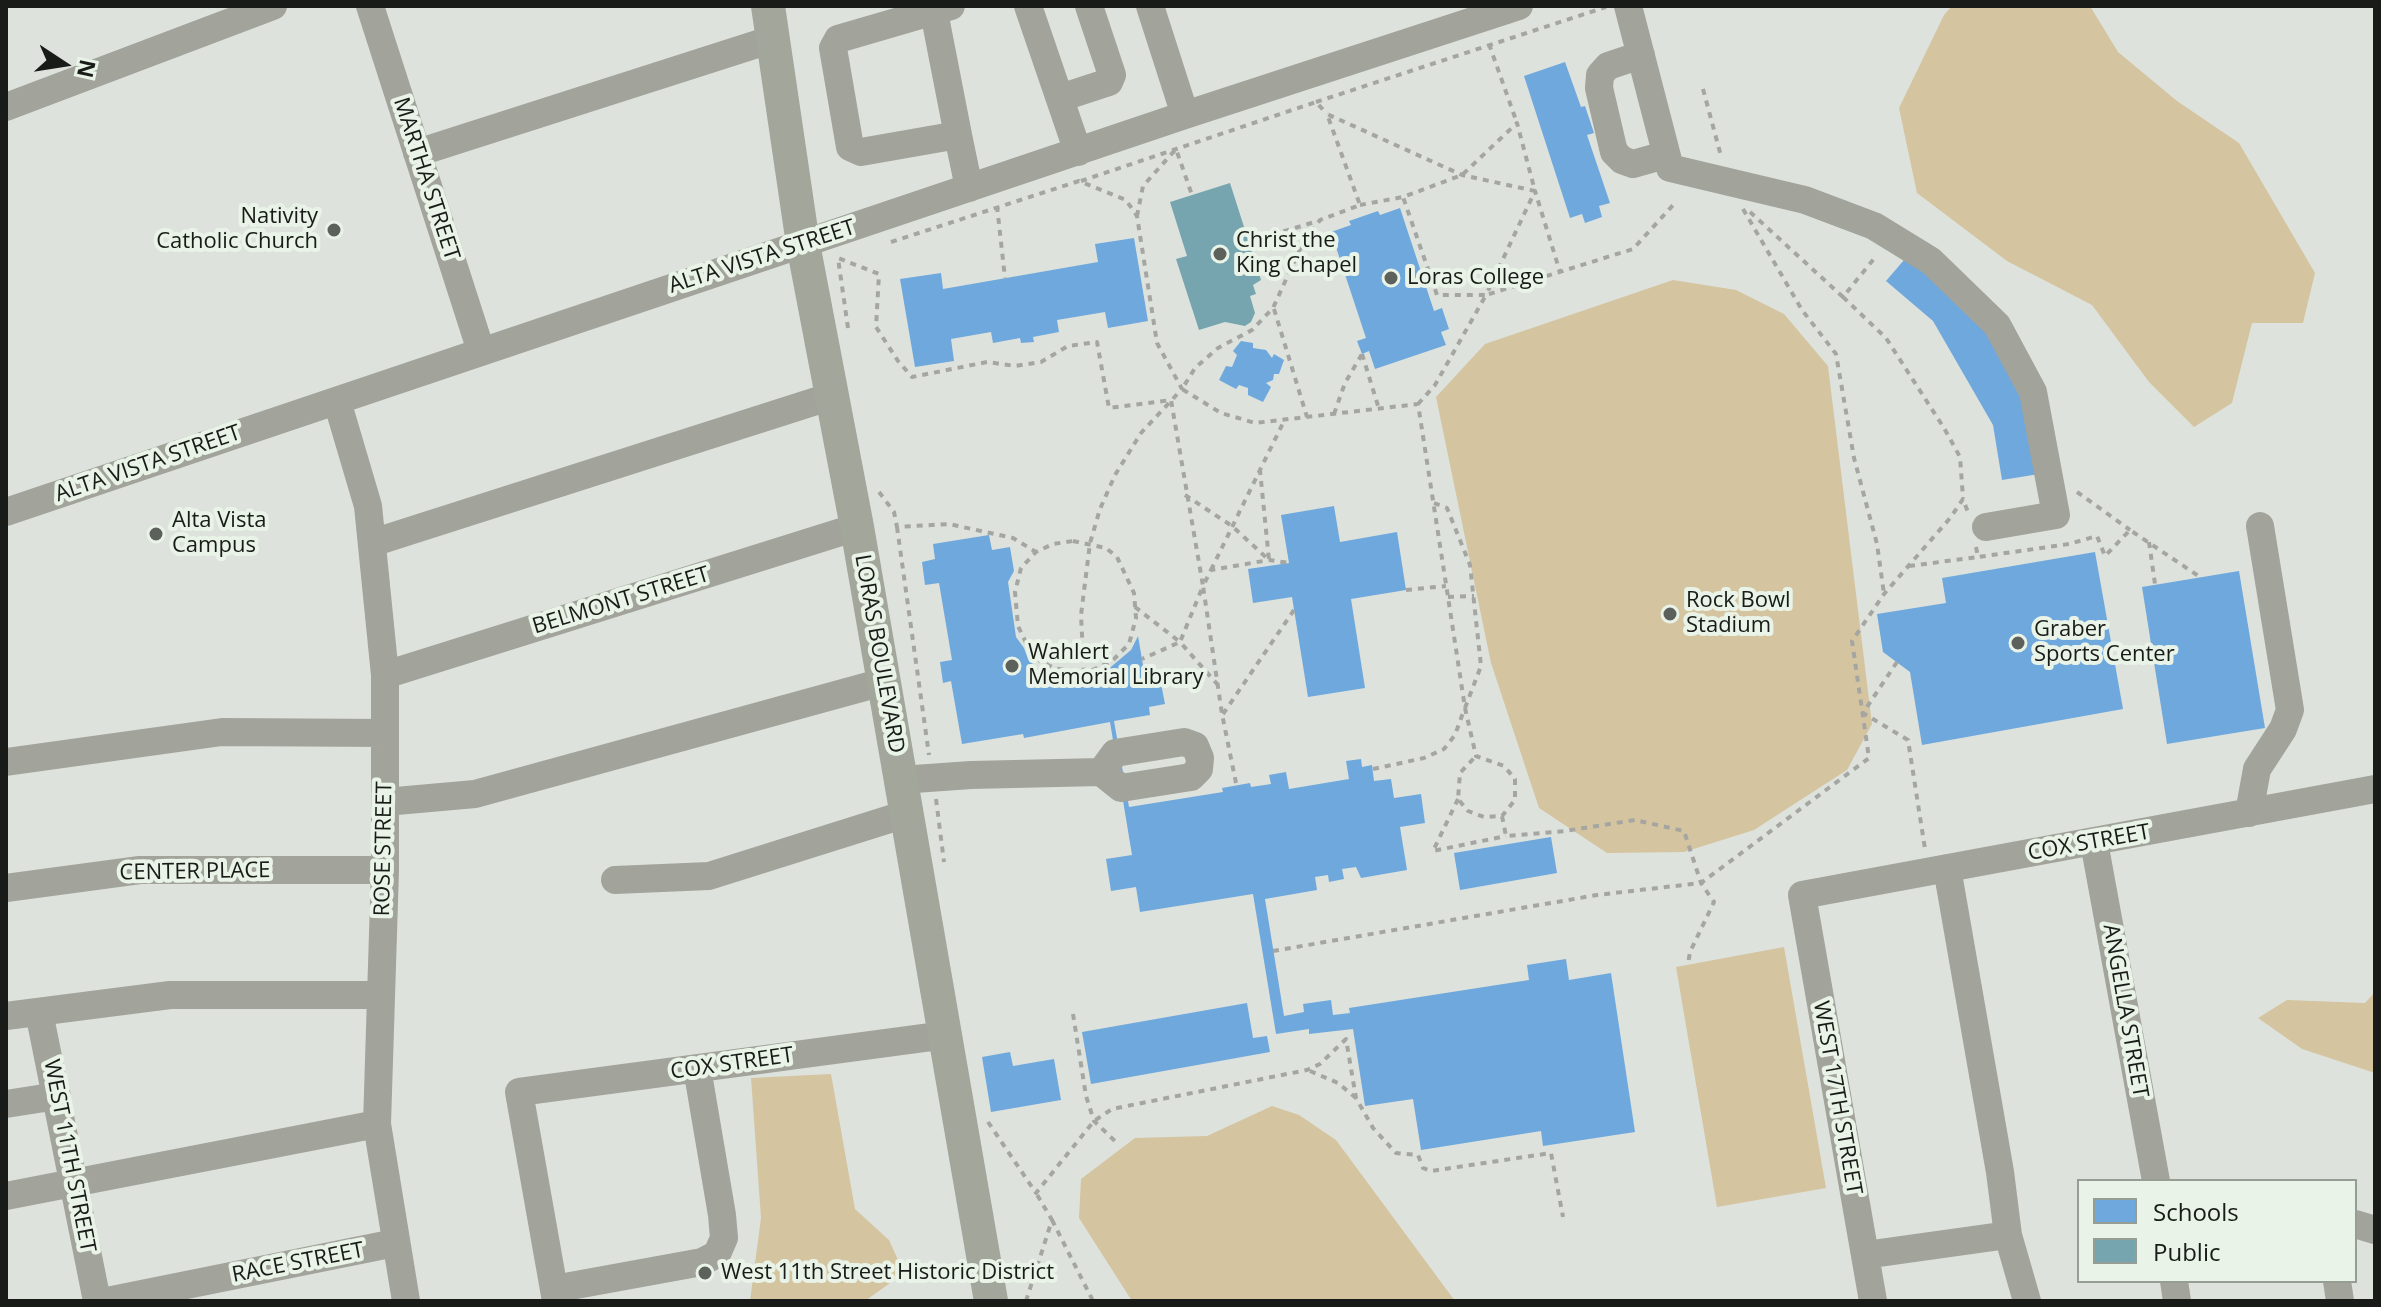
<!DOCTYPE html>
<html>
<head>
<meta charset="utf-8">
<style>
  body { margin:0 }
  #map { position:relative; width:2381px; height:1307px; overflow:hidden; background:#dde2dd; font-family:"Open Sans",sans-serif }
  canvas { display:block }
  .frame { position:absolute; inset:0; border:8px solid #181b17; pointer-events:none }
  .legend { position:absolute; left:2077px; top:1179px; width:280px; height:104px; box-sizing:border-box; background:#e9f3e7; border:2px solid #959d94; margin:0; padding:10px 14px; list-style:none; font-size:24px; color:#181b17 }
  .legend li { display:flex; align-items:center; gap:16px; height:40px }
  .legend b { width:40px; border:2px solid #959d94 }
  .north { position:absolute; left:24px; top:24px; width:80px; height:80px; -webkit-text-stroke:6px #e9f3e7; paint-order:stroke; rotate:102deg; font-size:22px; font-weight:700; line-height:32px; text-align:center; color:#181b17 }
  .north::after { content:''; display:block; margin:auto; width:28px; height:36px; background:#181b17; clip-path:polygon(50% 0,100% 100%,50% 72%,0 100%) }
</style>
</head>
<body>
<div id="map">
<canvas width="2381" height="1307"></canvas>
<div class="frame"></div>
<ul class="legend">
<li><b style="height:22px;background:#6fa8dc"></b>Schools</li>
<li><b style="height:22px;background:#76a5af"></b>Public</li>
</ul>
<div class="north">N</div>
</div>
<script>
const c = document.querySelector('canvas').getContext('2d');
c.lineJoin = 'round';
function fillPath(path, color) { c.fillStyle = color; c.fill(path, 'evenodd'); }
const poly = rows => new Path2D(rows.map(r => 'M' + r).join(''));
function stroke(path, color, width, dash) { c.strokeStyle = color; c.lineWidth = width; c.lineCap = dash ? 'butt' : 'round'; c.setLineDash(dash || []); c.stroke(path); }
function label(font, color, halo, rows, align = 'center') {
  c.font = font + ' "Open Sans",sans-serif'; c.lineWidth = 8; c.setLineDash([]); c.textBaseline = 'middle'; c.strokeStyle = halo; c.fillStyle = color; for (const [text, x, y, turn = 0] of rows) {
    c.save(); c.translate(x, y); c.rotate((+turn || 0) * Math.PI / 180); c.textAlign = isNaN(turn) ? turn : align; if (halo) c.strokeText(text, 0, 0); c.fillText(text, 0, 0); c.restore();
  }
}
const green = poly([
  [1952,6,2090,6,2118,52,2177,101,2239,143,2315,273,2303,323,2252,323,2232,403,2194,427,2149,382,2092,305,2007,261,1917,193,1899,108,1944,15],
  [1673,280,1736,290,1784,314,1828,366,1872,724,1847,770,1754,830,1684,852,1607,853,1539,808,1491,663,1436,397,1485,344],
  [1784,947,1826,1188,1717,1207,1676,967],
  [2375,992,2375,1073,2302,1049,2258,1018,2287,1000,2365,1003],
  [831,1074,855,1209,889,1240,904,1273,865,1301,750,1301,761,1218,751,1078],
  [1272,1106,1299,1115,1336,1140,1455,1301,1132,1301,1079,1218,1081,1179,1135,1138,1207,1136]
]);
const schools = poly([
  [1565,62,1581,107,1585,106,1594,133,1587,135,1610,203,1599,206,1602,217,1585,223,1582,214,1570,218,1524,76],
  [1400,208,1434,311,1442,308,1449,329,1441,332,1446,345,1375,369,1369,351,1362,354,1357,341,1366,338,1331,232,1351,225,1349,221,1378,211,1380,215],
  [1134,238,1148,321,1108,328,1105,312,1057,320,1059,332,1033,337,1034,342,1021,343,1020,338,993,343,991,332,951,339,954,361,915,367,900,279,941,273,943,289,1098,262,1095,244],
  [1916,259,1973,307,2028,405,2039,474,2002,480,1993,425,1933,321,1886,281,1904,260],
  [1241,341,1253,343,1253,348,1266,350,1272,358,1274,354,1284,360,1279,374,1274,374,1273,380,1266,383,1271,387,1263,402,1248,395,1248,388,1239,385,1236,389,1219,380,1226,366,1232,367,1237,355,1233,351],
  [1334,506,1340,542,1397,532,1406,590,1351,599,1365,688,1308,697,1292,597,1253,603,1248,569,1289,563,1281,515],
  [989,535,992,550,1010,547,1014,571,1008,582,1016,637,1024,648,1028,659,1038,669,1064,677,1088,677,1106,671,1131,650,1138,636,1144,671,1158,668,1165,704,1149,707,1150,715,1114,721,1129,807,1223,792,1222,788,1250,783,1251,787,1271,784,1269,775,1286,772,1289,789,1349,779,1346,761,1361,759,1362,767,1372,765,1374,781,1391,779,1394,798,1421,794,1425,823,1400,827,1407,870,1361,878,1356,867,1342,869,1344,879,1329,882,1328,875,1315,877,1317,890,1265,899,1284,1016,1304,1012,1303,1004,1331,1000,1333,1015,1350,1013,1349,1008,1529,980,1527,965,1566,959,1569,980,1611,973,1635,1132,1543,1146,1541,1131,1421,1150,1413,1099,1365,1106,1353,1029,1309,1034,1309,1029,1276,1034,1253,894,1140,912,1136,887,1111,891,1106,859,1132,855,1110,722,1024,738,1023,734,962,744,951,681,943,683,940,662,952,660,939,583,925,585,922,562,935,559,933,544],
  [2095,552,2123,709,1922,745,1910,672,1883,652,1877,614,1946,603,1942,578],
  [2239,571,2265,728,2167,744,2142,587],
  [1551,837,1557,873,1460,890,1454,853],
  [1247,1003,1253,1038,1267,1036,1270,1052,1091,1084,1082,1032],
  [1010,1052,1013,1066,1054,1059,1061,1100,991,1112,982,1057]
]);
const public = poly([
  [1230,183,1261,280,1253,285,1256,294,1250,296,1255,313,1251,322,1245,326,1225,322,1199,330,1176,259,1187,256,1170,202]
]);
const path = poly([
  [1489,44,1517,123],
  [1703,89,1721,156],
  [1316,102,1606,7],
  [1081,181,1316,102,1327,114],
  [1360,205,1403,197],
  [997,206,1005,278],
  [1743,209,1802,310,1836,354,1854,458,1877,544,1884,594],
  [1750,212,1843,297,1877,255],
  [1137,216,1143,186,1176,149,1192,195],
  [891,242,1079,181,1126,200,1137,216,1157,343,1182,389,1141,433,1115,475,1100,509,1090,543,1081,615,1084,674],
  [1249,242,1318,221],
  [1843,297,1886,338,1944,428,1960,457,1963,498],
  [1274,309,1307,417],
  [848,328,838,258,879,274,876,327,898,361,912,377,987,362,1015,366,1041,362,1068,346,1097,342,1109,408,1171,400,1203,586,1180,642,1218,685],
  [1362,354,1379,409],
  [1418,404,1435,385,1486,295,1633,249,1674,204],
  [1334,414,1345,383,1362,354],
  [879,492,894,512,897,527,949,524,1013,538,1036,552],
  [2077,492,2130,530],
  [1185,495,1232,526,1269,560,1260,470],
  [1434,503,1447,508,1470,565,1481,666,1465,708,1448,597,1418,404,1255,423,1221,413,1182,389,1195,368,1218,348,1252,330,1273,308,1300,249,1320,220,1360,205,1327,114,1462,175,1535,191,1517,123,1462,175,1403,197,1437,295,1486,295,1535,191,1560,272],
  [897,527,929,755],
  [1073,541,1106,548,1117,557,1134,593,1136,618,1129,644,1112,661,1084,674,1054,668,1040,661,1031,653,1018,626,1015,592,1021,568,1036,552,1053,544,1073,541],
  [2149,542,2155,584],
  [1976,547,1978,557,2069,544,2097,536,2105,556,2130,530,2200,577],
  [1909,566,1978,557],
  [1211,570,1284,421],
  [1406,590,1446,586],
  [1448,597,1474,596],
  [1135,607,1180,642,1142,659],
  [1897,662,1863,713,1908,740,1925,849],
  [1465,708,1476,756,1504,766,1515,779,1515,800,1502,816,1484,817,1468,811,1458,799,1460,773,1476,756],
  [1223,714,1294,610],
  [1373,769,1424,758,1444,749,1455,735,1464,710],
  [1236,783,1222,714,1203,586,1211,570,1269,560,1289,563],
  [936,799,944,862],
  [1458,799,1433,851,1506,836],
  [1502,816,1506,836,1565,831,1635,820,1684,831,1701,883,1714,902,1690,952,1688,964],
  [1273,951,1597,895,1701,883,1869,758,1852,641,1884,594,1951,517,1963,499,1969,515],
  [1073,1014,1086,1096,1094,1121,1117,1143],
  [1310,1071,1338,1083,1356,1098],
  [988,1122,1036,1193,1094,1121,1112,1109,1307,1070,1320,1064,1346,1039,1356,1098,1373,1128,1396,1153,1418,1155,1423,1168,1431,1171,1551,1153,1563,1217],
  [1052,1220,1093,1301],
  [1026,1301,1052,1220,1036,1193]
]);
const minor = poly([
  [370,6,481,351],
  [1028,6,1078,152],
  [1150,6,1185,115],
  [1628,6,1670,168,1805,200,1874,226,1931,261,1997,325,2033,392,2056,515,1986,527],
  [934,12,958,135,861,152,850,147,833,48,838,39,951,6],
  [1641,55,1608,66,1600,75,1599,88,1614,152,1622,160,1633,164,1665,155],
  [1060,98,1109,82,1112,75,1089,6],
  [6,107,273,6],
  [958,135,969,188],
  [417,153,773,39],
  [337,401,368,506,385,675,385,870,377,1124,406,1301],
  [6,512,1185,115,1519,6],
  [372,543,832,396],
  [385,675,857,527],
  [6,762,222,732,385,733],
  [900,780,971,775,1101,772,1115,753,1184,742,1195,746,1200,758,1199,769,1191,777,1121,788,1101,772],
  [385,802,475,794,883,682],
  [2249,813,2257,769,2283,729,2290,710,2260,526],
  [2094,842,2156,1181],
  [1947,868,2000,1172,2008,1235],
  [615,880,709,876,906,814],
  [6,888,140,870,385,870],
  [39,1012,97,1301],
  [6,1016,170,995,381,995],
  [6,1104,57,1096],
  [6,1196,377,1124],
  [2355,1224,2375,1230],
  [1865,1255,2008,1235,2027,1301],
  [2174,1281,2177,1301],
  [2337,1281,2340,1301],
  [554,1289,702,1262,717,1254,724,1238,722,1215,697,1068],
  [107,1301,395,1243],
  [556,1301,519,1092,946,1035],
  [1873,1301,1802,895,2375,789]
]);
const major = poly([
  [768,6,803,244,857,527,991,1301]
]);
const markers = [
  [334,230,8,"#5d615c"],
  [1220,254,8,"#5d615c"],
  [1391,278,8,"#5d615c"],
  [156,534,8,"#5d615c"],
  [1670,614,8,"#5d615c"],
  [2018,643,8,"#5d615c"],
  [1012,666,8,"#5d615c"],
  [705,1273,8,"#5d615c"]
];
const streetNames = [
  ["MARTHA STREET",426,179,72],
  ["ALTA VISTA STREET",762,257,-18],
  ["ALTA VISTA STREET",148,464,-19],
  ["BELMONT STREET",621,601,-17],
  ["LORAS BOULEVARD",879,654,80],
  ["COX STREET",2089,843,-10],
  ["ROSE STREET",384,849,-89],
  ["CENTER PLACE",195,872,-1],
  ["ANGELLA STREET",2125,1011,80],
  ["COX STREET",732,1064,-8],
  ["WEST 17TH STREET",1837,1098,80],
  ["WEST 11TH STREET",69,1156,79],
  ["RACE STREET",298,1263,-11]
];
const poiNames = [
  ["Nativity",318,217,"right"],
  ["Catholic Church",318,242,"right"],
  ["Christ the",1236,241],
  ["King Chapel",1236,266],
  ["Loras College",1407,278],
  ["Alta Vista",172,521],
  ["Campus",172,546],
  ["Rock Bowl",1686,601],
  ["Stadium",1686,626],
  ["Graber",2034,630],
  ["Sports Center",2034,655],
  ["Wahlert",1028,653],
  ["Memorial Library",1028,678],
  ["West 11th Street Historic District",721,1273]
];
fillPath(green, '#d5c4a0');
fillPath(schools, '#6fa8dc');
fillPath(public, '#76a5af');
stroke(path, '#a5a6a1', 4, [6, 6]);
stroke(minor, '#a2a39a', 28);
stroke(major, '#a2a69b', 34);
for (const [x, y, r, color] of markers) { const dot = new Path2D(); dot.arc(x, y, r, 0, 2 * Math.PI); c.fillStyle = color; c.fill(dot); stroke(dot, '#e9f3e7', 3); }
label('22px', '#181b17', '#e9f3e7', streetNames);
label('22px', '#181b17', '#e9f3e7', poiNames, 'left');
</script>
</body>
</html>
